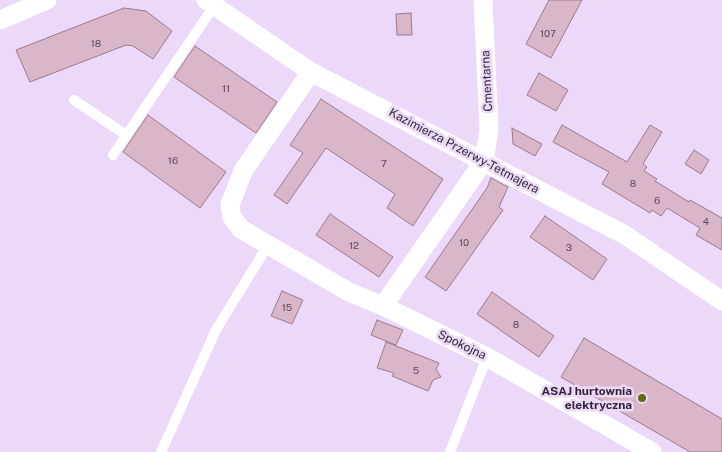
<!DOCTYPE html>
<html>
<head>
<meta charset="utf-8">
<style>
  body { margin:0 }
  canvas { display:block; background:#ecd9f9 }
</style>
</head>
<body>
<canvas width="722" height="452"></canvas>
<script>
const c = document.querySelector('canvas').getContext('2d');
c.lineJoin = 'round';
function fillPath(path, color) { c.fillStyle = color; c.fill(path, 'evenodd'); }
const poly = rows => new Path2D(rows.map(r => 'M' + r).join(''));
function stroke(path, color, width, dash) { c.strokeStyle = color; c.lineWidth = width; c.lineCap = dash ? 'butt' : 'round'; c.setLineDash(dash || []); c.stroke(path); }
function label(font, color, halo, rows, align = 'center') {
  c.font = font + ' "Public Sans",sans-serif'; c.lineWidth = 5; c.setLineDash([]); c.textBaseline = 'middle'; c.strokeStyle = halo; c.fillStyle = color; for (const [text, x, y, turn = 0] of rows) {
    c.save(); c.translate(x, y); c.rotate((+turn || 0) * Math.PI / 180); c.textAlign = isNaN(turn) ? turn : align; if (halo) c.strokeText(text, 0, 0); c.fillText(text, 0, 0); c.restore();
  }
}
const building = poly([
  [549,0,582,0,551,58,526,44,549,0],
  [124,8,146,11,172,31,153,59,133,46,126,45,30,82,16,50,124,8],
  [411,13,412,35,397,35,396,14,411,13],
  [195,46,277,102,256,133,174,77,195,46],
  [539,73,568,90,556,111,527,95,539,73],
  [321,99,443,179,413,226,387,208,395,194,326,148,287,204,274,195,303,153,290,145,321,99],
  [148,115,226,172,200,208,123,152,148,115],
  [562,125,627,162,650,125,662,132,643,164,647,167,644,171,657,179,655,181,689,202,690,200,722,218,722,250,696,235,700,228,667,208,661,216,652,210,650,213,602,184,609,172,553,142,562,125],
  [512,128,542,144,535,156,513,144,512,128],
  [694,150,709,160,701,174,685,164,694,150],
  [491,178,508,187,499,207,503,210,446,291,425,277,487,188,491,178],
  [330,214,393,257,379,277,316,235,330,214],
  [545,216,607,259,593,280,530,237,545,216],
  [282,291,303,300,292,324,271,316,282,291],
  [492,292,554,336,539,357,477,314,492,292],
  [377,320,403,330,396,345,371,335,377,320],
  [584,338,722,419,722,452,690,452,561,377,584,338],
  [386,342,439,363,436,369,441,377,433,380,428,391,392,376,394,373,377,368,386,342]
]);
const service = poly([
  [74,100,126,135],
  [113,155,214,6],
  [161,452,216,330,268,245],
  [450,452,487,357]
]);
const minor = poly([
  [206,0,311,72,625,235,722,301],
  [0,20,47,0],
  [311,72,243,171,230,205,232,217,241,229,349,292,383,306,487,357,652,452],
  [383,306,484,161,489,129,483,0]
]);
const markers = [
  [642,398,5,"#5f6b14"]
];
const numberNames = [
  ["107",548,34],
  ["18",96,44],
  ["11",226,89],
  ["16",173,161],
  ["7",384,164],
  ["8",633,184],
  ["6",657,201],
  ["4",706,222],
  ["10",464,243],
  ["12",354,246],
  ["3",569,248],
  ["15",287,308],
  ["8",516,325],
  ["5",416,371]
];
const streetNames = [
  ["Cmentarna",487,81,-93],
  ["Kazimierza Przerwy-Tetmajera",464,151,28],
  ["Spokojna",462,345,26]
];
const poiNames = [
  ["ASAJ hurtownia",632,391],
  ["elektryczna",632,405]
];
fillPath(building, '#dab6c9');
stroke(building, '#9b7a8b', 1);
stroke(service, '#fff', 10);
stroke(minor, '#fff', 19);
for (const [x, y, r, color] of markers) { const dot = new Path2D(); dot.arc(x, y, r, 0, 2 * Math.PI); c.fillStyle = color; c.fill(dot); stroke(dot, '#ecd9f9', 2); }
label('10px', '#594b58', null, numberNames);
label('12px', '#2e2733', '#ecd9f9', streetNames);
label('bold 12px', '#2e2733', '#ecd9f9', poiNames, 'right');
</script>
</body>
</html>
